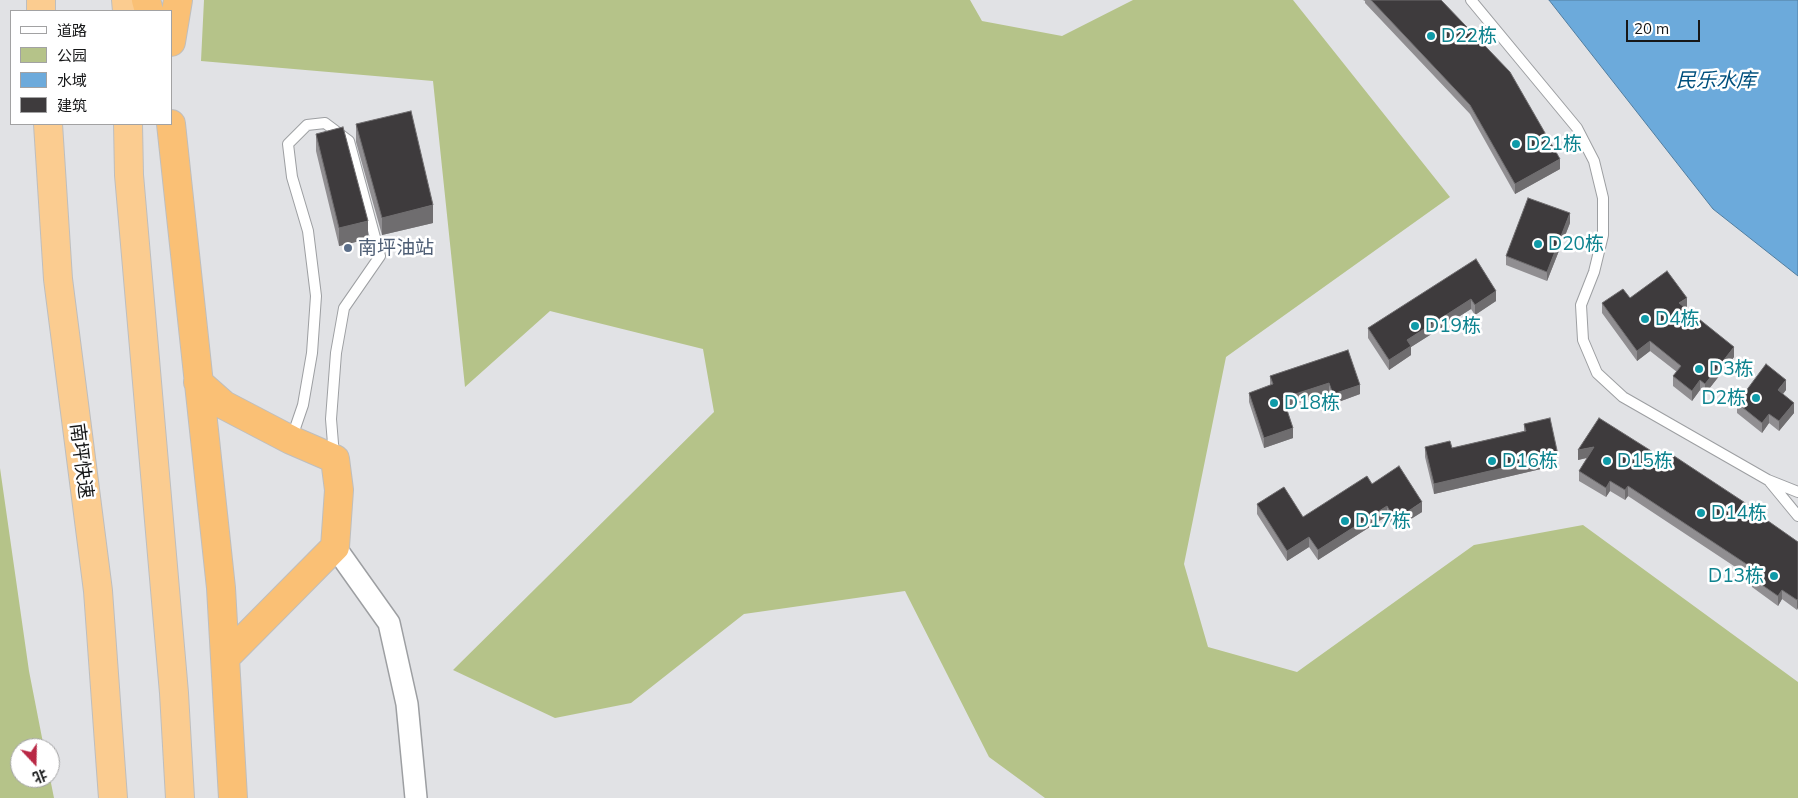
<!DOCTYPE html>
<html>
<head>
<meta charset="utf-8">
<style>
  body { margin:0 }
  #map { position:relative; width:1798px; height:798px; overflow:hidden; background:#e1e2e5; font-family:Mulish,"Noto Sans SC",sans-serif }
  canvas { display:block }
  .legend { position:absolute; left:10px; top:10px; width:162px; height:115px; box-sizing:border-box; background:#fff; border:1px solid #a2a2a3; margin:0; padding:6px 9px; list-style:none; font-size:15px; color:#161718 }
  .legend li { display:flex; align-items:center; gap:10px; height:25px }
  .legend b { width:25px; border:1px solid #a2a2a3 }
  .north { position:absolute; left:10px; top:738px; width:50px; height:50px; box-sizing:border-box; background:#fff; border:1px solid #a2a2a3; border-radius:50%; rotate:159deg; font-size:14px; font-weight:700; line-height:20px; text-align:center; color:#161718 }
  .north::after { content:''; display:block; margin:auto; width:18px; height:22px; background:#b92845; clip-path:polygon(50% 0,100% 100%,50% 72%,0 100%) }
  .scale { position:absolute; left:1626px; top:20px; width:74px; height:22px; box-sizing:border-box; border:2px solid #161718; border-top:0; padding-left:6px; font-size:15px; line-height:18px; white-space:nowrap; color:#161718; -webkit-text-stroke:4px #fff; paint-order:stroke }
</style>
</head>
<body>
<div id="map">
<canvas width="1798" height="798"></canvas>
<ul class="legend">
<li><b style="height:6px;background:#fff"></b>道路</li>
<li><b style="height:14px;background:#b5c389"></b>公园</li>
<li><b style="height:14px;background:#6caadb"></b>水域</li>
<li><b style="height:14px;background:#3e3b3d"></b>建筑</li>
</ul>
<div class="north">北</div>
<div class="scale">20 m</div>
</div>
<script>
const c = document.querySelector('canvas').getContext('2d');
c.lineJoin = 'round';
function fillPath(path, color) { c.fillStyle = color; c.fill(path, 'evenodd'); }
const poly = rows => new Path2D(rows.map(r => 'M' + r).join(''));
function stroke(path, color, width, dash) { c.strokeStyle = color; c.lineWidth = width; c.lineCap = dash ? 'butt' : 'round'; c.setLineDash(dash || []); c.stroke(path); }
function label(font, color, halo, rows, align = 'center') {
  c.font = font + ' Mulish,"Noto Sans SC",sans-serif'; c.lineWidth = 5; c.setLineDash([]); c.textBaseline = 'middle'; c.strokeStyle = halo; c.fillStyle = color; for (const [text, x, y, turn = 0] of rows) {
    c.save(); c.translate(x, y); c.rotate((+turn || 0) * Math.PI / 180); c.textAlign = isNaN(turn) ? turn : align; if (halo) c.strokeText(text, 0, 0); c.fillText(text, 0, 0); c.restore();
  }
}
const green = poly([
  [204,0,970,0,982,21,1062,36,1133,0,1293,0,1450,197,1226,357,1184,564,1208,647,1297,672,1474,545,1583,525,1798,682,1798,798,1045,798,989,757,905,591,744,614,631,703,555,718,453,670,714,412,703,349,550,311,465,387,433,81,201,61],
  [0,468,29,671,44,748,20,748,20,778,50,778,54,798,0,798]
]);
const water = poly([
  [1549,0,1798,0,1798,276,1713,209,1549,0]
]);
const service = poly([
  [1471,0,1577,128,1594,161,1603,198,1603,235,1594,272,1581,305,1583,340,1597,373,1623,397,1768,480,1798,492],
  [291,440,303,405,312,353,316,296,308,231,292,177,288,144,307,125,325,123,349,141,380,256,344,308,336,353,331,419,334,456],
  [1770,482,1798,516]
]);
const minor = poly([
  [335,547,389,623,407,704,416,798]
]);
const trunk = poly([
  [41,0,41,11],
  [126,0,127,11],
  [48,124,58,279,98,591,113,798],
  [128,124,129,175,174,693,180,798]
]);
const motorway = poly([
  [146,0,149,11],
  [171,42,178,0],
  [171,124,221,588,233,798],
  [198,382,224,405,291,440,335,459,339,490,335,547,225,658]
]);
const wall = poly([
  [1363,0,1441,0,1560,169,1515,194,1470,114,1365,3,1365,1],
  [356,124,433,223,382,235,356,142],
  [316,134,368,239,339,246,316,151],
  [1570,223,1547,281,1506,265,1506,256],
  [1496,291,1496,301,1475,315,1471,309,1411,347,1411,355,1389,370,1368,338,1368,328],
  [1630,298,1687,307,1685,308,1734,357,1705,394,1700,390,1692,401,1673,386,1673,376,1677,372,1650,351,1637,361,1602,313,1602,303],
  [1348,350,1360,394,1333,404,1329,393,1286,407,1293,438,1264,448,1249,402,1249,393,1270,385,1270,376],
  [1786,390,1783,394,1794,413,1779,431,1769,423,1762,433,1737,413,1737,403],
  [1524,424,1558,465,1434,494,1425,457,1425,447,1452,448,1524,431],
  [1578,450,1664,459,1762,517,1798,542,1797,610,1782,599,1778,606,1752,587,1752,578,1628,496,1625,500,1610,491,1606,497,1579,481,1579,471,1587,458,1578,460],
  [1372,484,1422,512,1395,529,1387,516,1318,560,1309,547,1287,561,1257,514,1257,504,1303,517]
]);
const shadedWall = poly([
  [1560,159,1560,169,1515,194,1515,184],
  [433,205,433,223,382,235,382,218],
  [1570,213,1570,223,1547,281,1547,272],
  [368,221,368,239,339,246,339,228],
  [1496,291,1496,301,1475,315,1475,305],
  [1687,298,1687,307,1679,313,1679,303],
  [1471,299,1471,309,1411,347,1411,355,1389,370,1389,360,1407,340],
  [1650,341,1650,351,1637,361,1637,351],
  [1734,347,1734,357,1705,394,1705,384],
  [1700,380,1700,390,1692,401,1692,391],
  [1786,380,1786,390,1778,400,1778,390],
  [1329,383,1329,393,1283,408,1283,398],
  [1360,385,1360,394,1333,404,1333,394],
  [1794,403,1794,413,1779,431,1779,421],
  [1769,414,1769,423,1762,433,1762,423],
  [1293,428,1293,438,1264,448,1264,438],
  [1594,447,1594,456,1578,460,1578,450],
  [1558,455,1558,465,1434,494,1434,484],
  [1610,481,1610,491,1606,497,1606,488],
  [1628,486,1628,496,1625,500,1625,490],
  [1422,502,1422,512,1395,529,1395,520],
  [1387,506,1387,516,1318,560,1318,550],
  [1309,537,1309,547,1287,561,1287,551],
  [1782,590,1782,599,1778,606,1778,596],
  [1798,599,1798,608,1797,610,1797,600]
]);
const building = poly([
  [1371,0,1441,0,1510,72,1560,159,1515,184,1470,105,1371,0],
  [411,111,433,205,382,218,356,124,411,111],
  [343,127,368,221,339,228,316,134,343,127],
  [1528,198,1570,213,1547,272,1506,256,1528,198],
  [1476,259,1496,291,1475,305,1471,299,1407,340,1411,346,1389,360,1368,328,1476,259],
  [1667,271,1687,298,1679,303,1734,347,1705,384,1700,380,1692,391,1673,376,1681,366,1650,341,1637,351,1602,303,1623,289,1630,298,1667,271],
  [1348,350,1360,385,1333,394,1329,383,1283,398,1293,428,1264,438,1249,393,1273,384,1270,376,1348,350],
  [1766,364,1786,380,1778,390,1794,403,1779,421,1769,414,1762,423,1737,403,1766,364],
  [1550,418,1558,455,1434,484,1425,447,1450,441,1452,448,1526,431,1524,424,1550,418],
  [1599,418,1664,459,1668,452,1762,514,1761,516,1798,542,1798,599,1797,600,1782,590,1778,596,1752,578,1757,571,1628,486,1625,490,1610,481,1606,488,1579,471,1594,447,1578,450,1599,418],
  [1399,466,1422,502,1395,520,1387,506,1318,550,1309,537,1287,551,1257,504,1284,487,1303,517,1367,476,1372,484,1399,466]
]);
const markers = [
  [1431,36,5,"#0f9aa8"],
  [1516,144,5,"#0f9aa8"],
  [1538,244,5,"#0f9aa8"],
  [348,248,5,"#5c6f8a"],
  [1645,319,5,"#0f9aa8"],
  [1415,326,5,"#0f9aa8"],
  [1699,369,5,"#0f9aa8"],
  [1756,398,5,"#0f9aa8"],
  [1274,403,5,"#0f9aa8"],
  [1492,461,5,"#0f9aa8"],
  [1607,461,5,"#0f9aa8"],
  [1701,513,5,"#0f9aa8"],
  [1345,521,5,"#0f9aa8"],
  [1774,576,5,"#0f9aa8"]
];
const cultureNames = [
  ["D22栋",1441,36],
  ["D21栋",1526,144],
  ["D20栋",1548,244],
  ["D4栋",1655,319],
  ["D19栋",1425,326],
  ["D3栋",1709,369],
  ["D2栋",1746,398,"right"],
  ["D18栋",1284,403],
  ["D16栋",1502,461],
  ["D15栋",1617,461],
  ["D14栋",1711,513],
  ["D17栋",1355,521],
  ["D13栋",1764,576,"right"]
];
const serviceNames = [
  ["南坪油站",358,248]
];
const streetNames = [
  ["南坪快速",81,461,83]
];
const waterNames = [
  ["民乐水库",1716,81]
];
fillPath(green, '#b5c389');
fillPath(water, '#6caadb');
stroke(water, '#527ea0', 1);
stroke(service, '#9d9fa2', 12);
stroke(minor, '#9d9fa2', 24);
stroke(trunk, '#bebebe', 30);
stroke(motorway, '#bebebe', 30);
stroke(service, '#fff', 10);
stroke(minor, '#fff', 21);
stroke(trunk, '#fbcc90', 28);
stroke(motorway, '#fac075', 28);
fillPath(wall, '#908e91');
fillPath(shadedWall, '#6f6d6f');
fillPath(building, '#3e3b3d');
stroke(building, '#6f6d6f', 1);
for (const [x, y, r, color] of markers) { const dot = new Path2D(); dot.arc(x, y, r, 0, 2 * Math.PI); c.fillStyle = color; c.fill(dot); stroke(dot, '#fff', 2); }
label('19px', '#0d838f', '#fff', cultureNames, 'left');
label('19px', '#4e5e75', '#fff', serviceNames, 'left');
label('19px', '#161718', '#fff', streetNames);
label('italic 20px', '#00507e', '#fff', waterNames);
</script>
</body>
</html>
